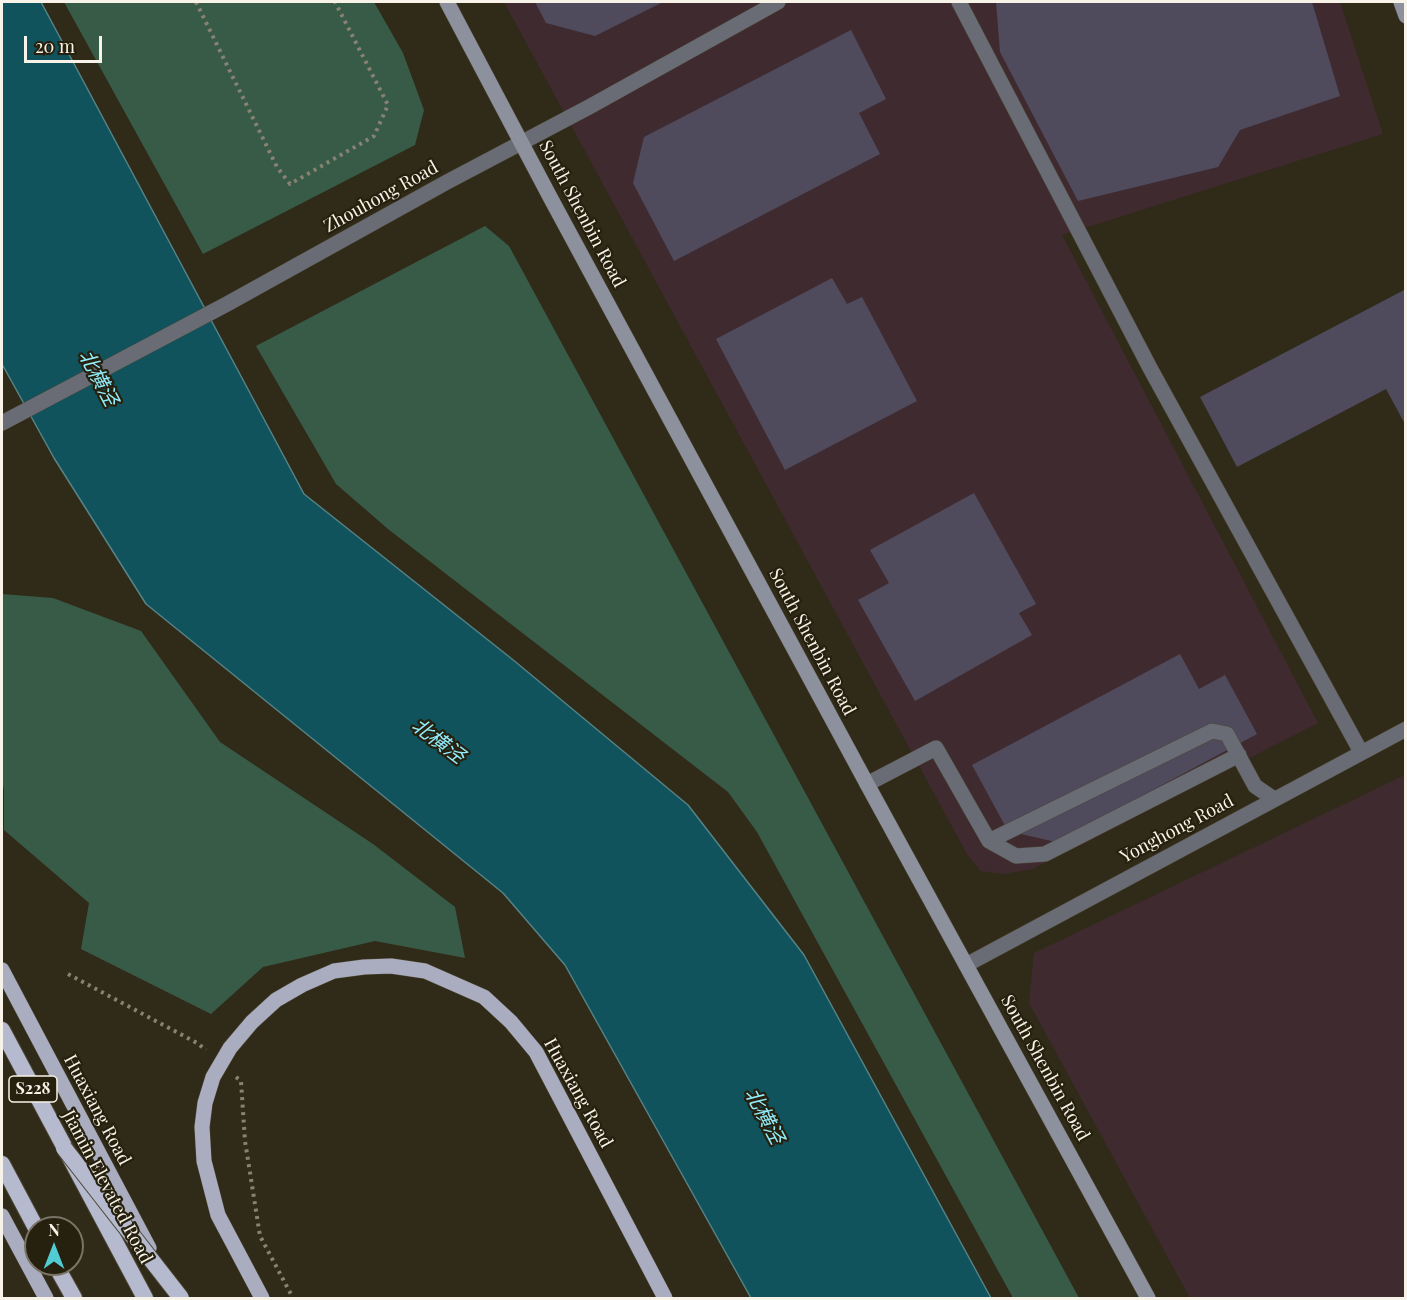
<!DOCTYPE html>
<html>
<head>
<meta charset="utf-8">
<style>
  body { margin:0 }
  #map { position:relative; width:1407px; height:1300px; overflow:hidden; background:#302a18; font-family:"Playfair Display",serif }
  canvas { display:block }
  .frame { position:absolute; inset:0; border:3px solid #f8f3e8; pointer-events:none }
  .north { position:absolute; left:24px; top:1216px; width:60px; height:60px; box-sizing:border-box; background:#26200f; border:2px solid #7a7466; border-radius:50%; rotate:0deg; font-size:16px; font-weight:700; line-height:24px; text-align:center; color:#f8f3e8 }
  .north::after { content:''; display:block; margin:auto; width:21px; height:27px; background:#51ccd3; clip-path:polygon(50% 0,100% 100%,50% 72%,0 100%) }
  .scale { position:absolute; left:24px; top:36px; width:78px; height:27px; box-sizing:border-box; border:3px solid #f8f3e8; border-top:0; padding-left:8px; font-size:18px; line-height:21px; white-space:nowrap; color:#f8f3e8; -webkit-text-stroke:4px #26200f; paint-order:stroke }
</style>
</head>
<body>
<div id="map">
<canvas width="1407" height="1300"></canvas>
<div class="frame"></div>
<div class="north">N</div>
<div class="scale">20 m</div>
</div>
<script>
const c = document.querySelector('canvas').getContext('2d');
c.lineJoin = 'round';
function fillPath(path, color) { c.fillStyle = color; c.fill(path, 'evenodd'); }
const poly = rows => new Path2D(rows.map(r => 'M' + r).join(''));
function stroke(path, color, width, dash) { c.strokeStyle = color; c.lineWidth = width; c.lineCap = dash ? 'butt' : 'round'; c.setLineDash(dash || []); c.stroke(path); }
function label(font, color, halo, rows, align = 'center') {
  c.font = font + ' "Playfair Display","Noto Sans SC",serif'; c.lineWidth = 4.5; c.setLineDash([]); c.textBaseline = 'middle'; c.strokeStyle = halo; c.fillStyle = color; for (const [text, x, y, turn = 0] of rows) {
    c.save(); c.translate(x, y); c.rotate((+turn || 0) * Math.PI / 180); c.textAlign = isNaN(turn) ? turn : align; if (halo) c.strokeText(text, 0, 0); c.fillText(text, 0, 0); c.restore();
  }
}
const commercial = poly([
  [504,2,1340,2,1383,134,1062,235,1318,723,1033,869,1004,874,981,871,968,856],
  [1405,775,1405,1298,1190,1298,1029,1003,1034,953]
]);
const green = poly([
  [64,2,374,2,403,53,424,110,415,145,203,254],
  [485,226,509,246,1079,1298,1013,1298,757,832,728,792,388,529,336,484,256,346],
  [2,594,53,598,141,631,220,742,373,844,455,907,465,958,375,941,263,967,211,1014,81,949,89,903,4,830,4,790,2,780]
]);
const water = poly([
  [2,2,41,2,304,494,512,659,688,805,804,955,991,1298,751,1298,565,965,503,893,146,604,54,458,2,364,2,2]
]);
const building = poly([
  [535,2,663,2,595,36,546,23],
  [996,2,1312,2,1340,96,1240,130,1218,167,1078,201,1000,52],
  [851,30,886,99,859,113,880,154,674,261,633,183,644,137],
  [832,278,847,304,862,297,917,401,785,470,716,339],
  [1406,289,1406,426,1386,389,1237,467,1200,397],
  [974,493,1036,604,1019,613,1032,635,915,701,858,600,889,583,870,550],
  [1180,654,1199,689,1225,675,1257,734,1056,842,1008,831,972,765]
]);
const path = poly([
  [196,2,277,167,290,184,374,136,388,105,335,2],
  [68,974,197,1043,206,1050],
  [236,1077,241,1081,245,1141,260,1236,293,1298]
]);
const service = poly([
  [867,784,936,748,989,841,1016,856,1045,854,1239,755],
  [989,841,1212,731,1227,734,1255,786,1274,799]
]);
const minor = poly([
  [959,2,1150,368,1361,752]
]);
const tertiary = poly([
  [2,423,227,304,447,182,589,107,778,2],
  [966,965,1406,729]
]);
const secondary = poly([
  [447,2,550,197,867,784,1148,1298],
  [1401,2,1406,16]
]);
const primary = poly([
  [2,970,149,1248],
  [2,1216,46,1298]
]);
const trunk = poly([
  [2,1030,145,1298],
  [2,1164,36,1228],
  [55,1264,74,1298]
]);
const primaryBridge = poly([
  [262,1298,218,1215,204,1161,202,1127,205,1103,213,1077,230,1048,252,1022,276,1000,302,985,334,971,364,967,391,966,425,971,484,997,511,1022,536,1052,665,1298]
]);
const trunkBridge = poly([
  [64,1148,181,1298]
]);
const shields = [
  [33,1089,48]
];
const shieldNames = [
  ["S228",33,1089]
];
const streetNames = [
  ["Zhouhong Road",381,197,-29],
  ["South Shenbin Road",582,214,62],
  ["South Shenbin Road",812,642,62],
  ["Yonghong Road",1177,829,-28],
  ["South Shenbin Road",1045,1068,61],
  ["Huaxiang Road",578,1093,61],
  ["Huaxiang Road",97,1110,62],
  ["Jiamin Elevated Road",107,1187,62]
];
const waterNames = [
  ["北横泾",98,378,62],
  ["北横泾",438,741,37],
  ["北横泾",764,1116,62]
];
fillPath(commercial, '#3f2b2f');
fillPath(green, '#385b48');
fillPath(water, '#10535c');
stroke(water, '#568386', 1.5);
fillPath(building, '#4f4b5d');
stroke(service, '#4c4635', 16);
stroke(minor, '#4c4635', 16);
stroke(tertiary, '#4c4635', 16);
stroke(secondary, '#4c4635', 16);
stroke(primary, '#4c4635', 16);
stroke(trunk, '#4c4635', 18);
stroke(path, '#888273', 4, [3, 4.5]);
stroke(service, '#696c74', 15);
stroke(minor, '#696c74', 15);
stroke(tertiary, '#696c74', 15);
stroke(secondary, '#8d919e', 15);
stroke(primary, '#a9adbf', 15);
stroke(trunk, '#b5bace', 16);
stroke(primaryBridge, '#4c4635', 16, []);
stroke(trunkBridge, '#4c4635', 18, []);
stroke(primaryBridge, '#a9adbf', 15);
stroke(trunkBridge, '#b5bace', 16);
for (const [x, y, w] of shields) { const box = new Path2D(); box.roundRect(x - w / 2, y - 13, w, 26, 4.5); c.fillStyle = '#26200f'; c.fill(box); stroke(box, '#f8f3e8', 1.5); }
label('bold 16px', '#f8f3e8', null, shieldNames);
label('18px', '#f8f3e8', '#26200f', streetNames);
label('italic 20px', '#92ecfa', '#26200f', waterNames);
</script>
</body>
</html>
